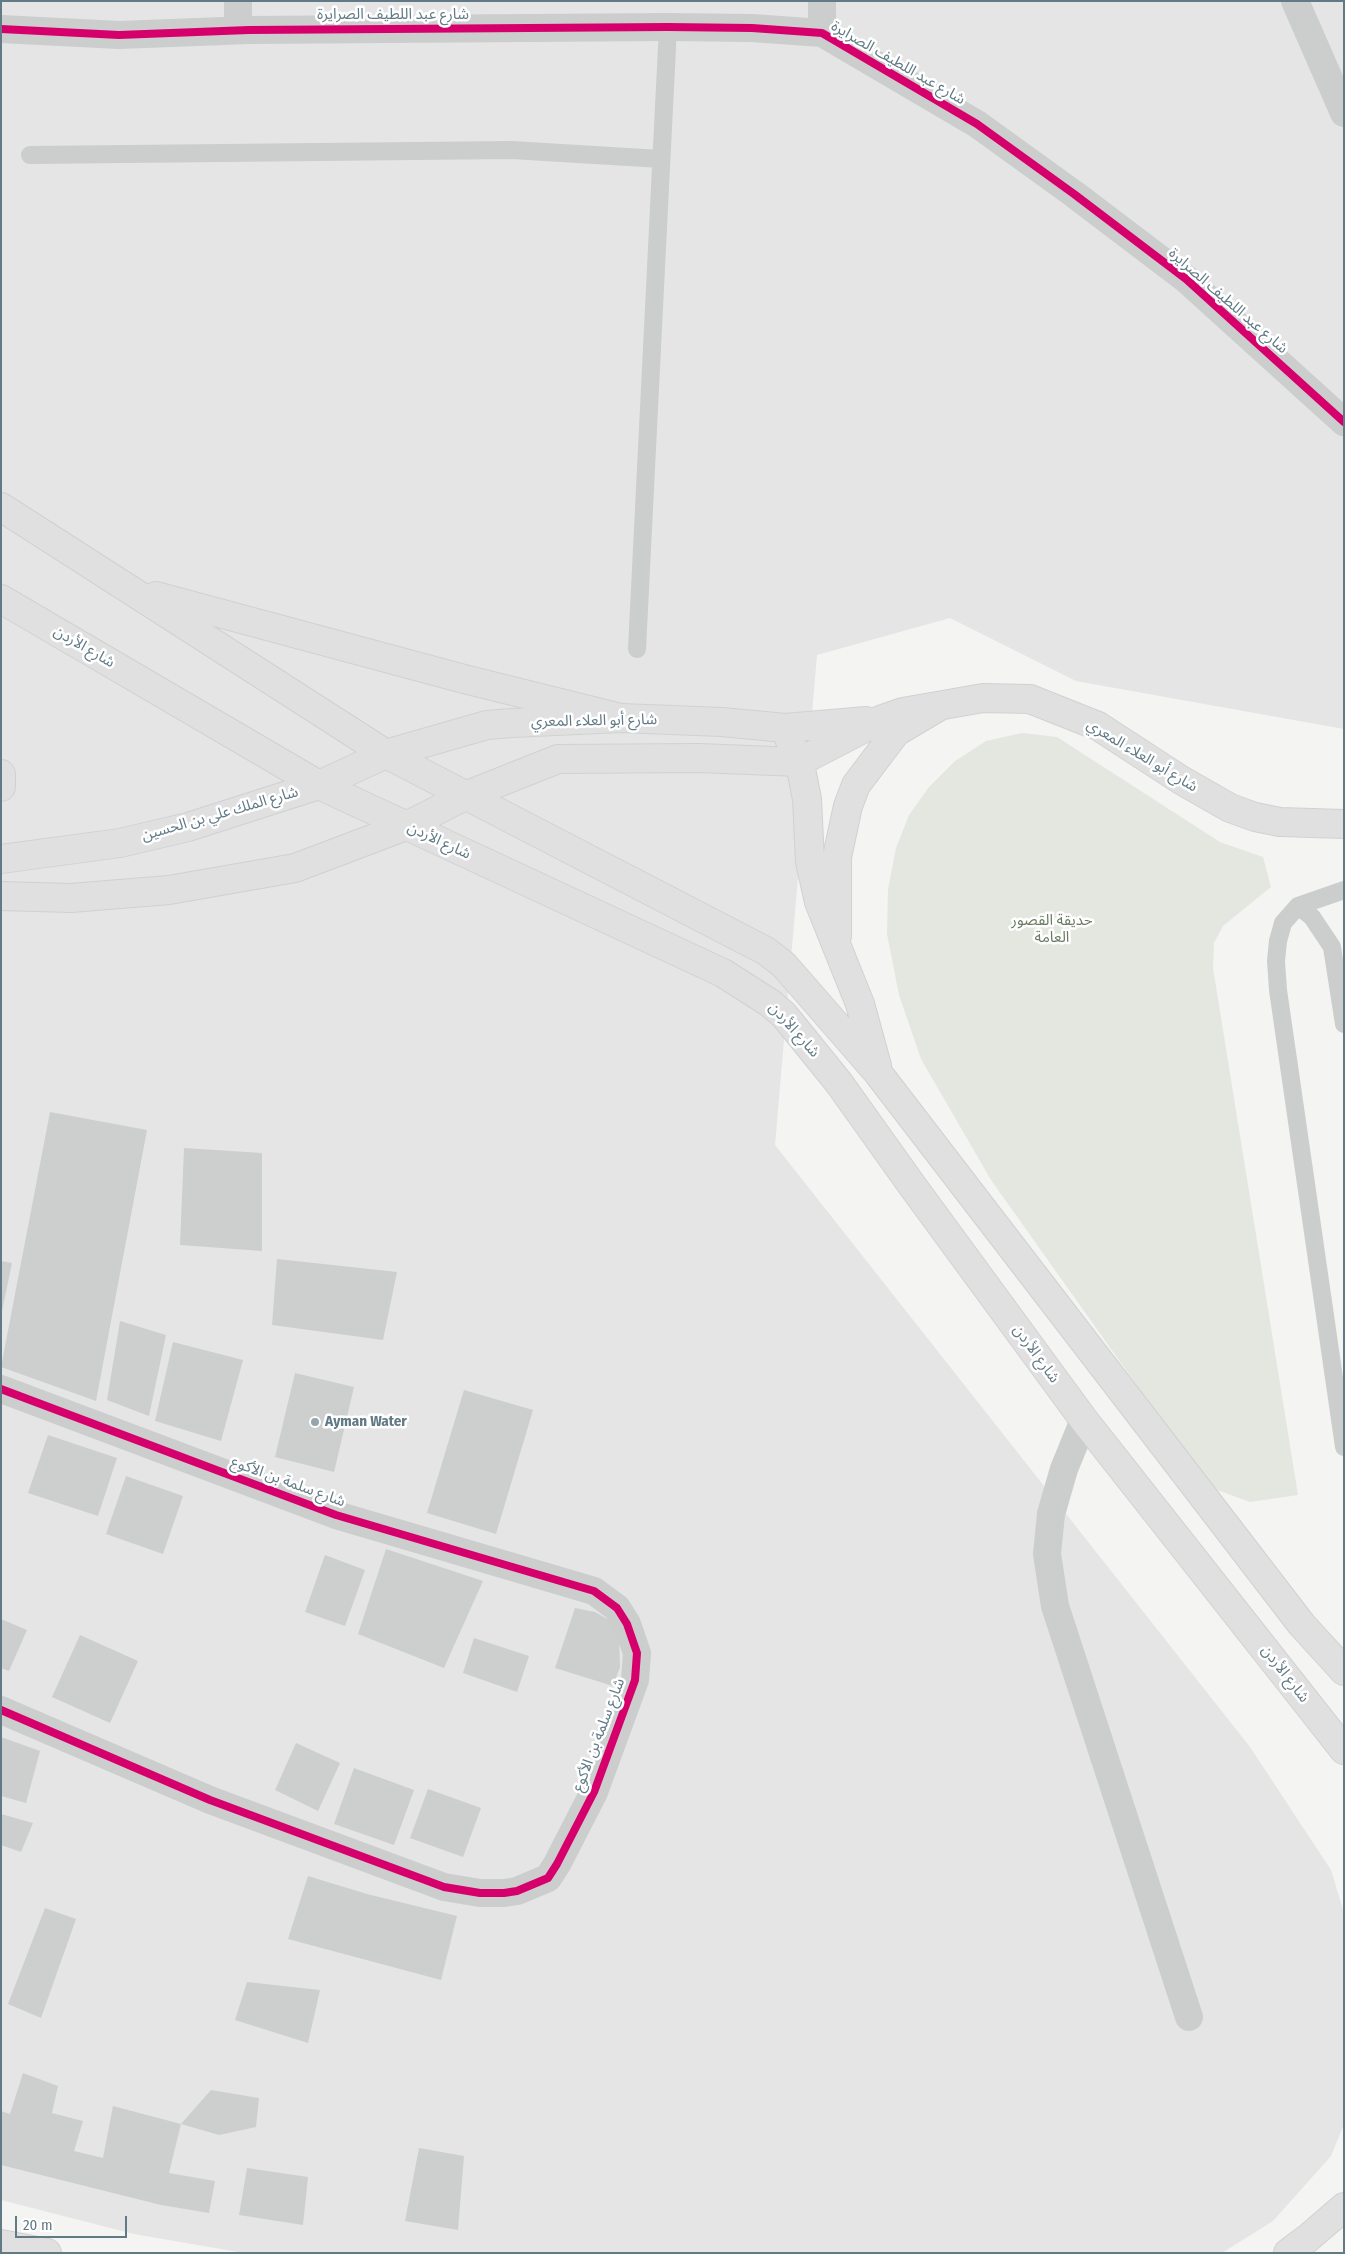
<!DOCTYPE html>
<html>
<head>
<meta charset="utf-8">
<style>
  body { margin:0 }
  #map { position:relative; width:1345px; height:2254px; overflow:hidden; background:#f4f4f2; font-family:"Fira Sans Condensed",sans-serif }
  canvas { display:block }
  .frame { position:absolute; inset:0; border:2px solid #617a85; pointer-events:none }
  .scale { position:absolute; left:15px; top:2216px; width:112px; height:22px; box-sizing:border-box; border:2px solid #617a85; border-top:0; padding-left:6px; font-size:15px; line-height:18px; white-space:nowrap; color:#617a85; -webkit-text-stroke:4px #fff; paint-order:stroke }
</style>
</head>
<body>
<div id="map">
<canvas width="1345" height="2254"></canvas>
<div class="frame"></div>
<div class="scale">20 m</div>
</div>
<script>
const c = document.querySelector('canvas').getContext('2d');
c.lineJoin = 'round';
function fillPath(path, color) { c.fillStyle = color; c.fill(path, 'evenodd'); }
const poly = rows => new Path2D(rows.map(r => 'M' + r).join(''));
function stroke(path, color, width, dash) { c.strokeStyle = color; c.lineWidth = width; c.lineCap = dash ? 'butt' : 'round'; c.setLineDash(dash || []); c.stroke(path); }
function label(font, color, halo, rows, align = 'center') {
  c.font = font + ' "Fira Sans Condensed","Noto Sans Arabic",sans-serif'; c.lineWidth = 5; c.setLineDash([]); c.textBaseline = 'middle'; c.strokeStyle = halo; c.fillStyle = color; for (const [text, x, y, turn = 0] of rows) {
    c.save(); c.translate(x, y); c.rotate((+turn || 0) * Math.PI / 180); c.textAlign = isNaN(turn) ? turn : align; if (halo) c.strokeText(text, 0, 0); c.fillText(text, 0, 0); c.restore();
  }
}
const built = poly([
  [1,1,1344,1,1344,729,1076,681,950,618,817,655,775,1145,1250,1747,1331,1870,1344,1913,1344,2124,1331,2156,1273,2221,1222,2253,244,2253,134,2234,1,2200]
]);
const green = poly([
  [1022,733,1057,737,1220,842,1263,857,1271,887,1223,926,1214,943,1213,968,1298,1495,1250,1502,1209,1487,991,1180,921,1059,899,995,887,934,888,889,896,848,909,815,929,787,955,761,986,741]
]);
const building = poly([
  [50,1112,147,1130,96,1401,1,1367],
  [184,1148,262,1153,262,1251,180,1245],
  [277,1259,397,1272,383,1340,272,1325],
  [1,1261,12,1263,2,1311,1,1311],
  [120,1321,166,1335,149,1416,107,1400],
  [173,1342,243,1360,221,1441,155,1421],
  [295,1373,354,1387,334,1472,275,1457],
  [464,1390,533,1410,496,1534,427,1513],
  [48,1435,117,1458,98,1516,28,1493],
  [126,1476,183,1496,163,1554,106,1534],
  [386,1549,483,1581,444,1668,358,1634],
  [325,1555,365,1570,345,1626,305,1612],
  [575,1608,595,1612,609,1620,619,1634,620,1667,613,1686,555,1668],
  [1,1619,27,1630,9,1671,1,1668],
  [80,1635,138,1661,110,1723,52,1697],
  [474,1638,529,1656,517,1692,463,1673],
  [1,1737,40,1751,26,1803,1,1796],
  [296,1743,340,1763,318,1811,275,1790],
  [354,1768,414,1790,394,1845,334,1824],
  [428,1789,481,1808,463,1857,410,1838],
  [1,1814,33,1823,21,1852,1,1845],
  [308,1876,367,1894,457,1916,441,1980,288,1939],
  [45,1908,76,1919,41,2018,8,2004],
  [247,1982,320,1990,308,2043,235,2020],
  [23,2073,58,2086,52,2113,83,2121,74,2151,103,2158,113,2106,181,2124,169,2173,215,2181,209,2213,161,2205,1,2165,1,2111,10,2114],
  [211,2090,259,2098,256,2127,219,2135,181,2124],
  [419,2148,464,2156,458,2230,405,2221],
  [247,2168,308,2177,303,2225,239,2215]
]);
const lane = poly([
  [30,155,512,150,661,159],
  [637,649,668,27],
  [1344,890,1298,906,1283,923,1278,941,1276,961,1278,990,1344,1447],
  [1298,906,1312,917,1332,947,1344,1024]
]);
const street = poly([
  [822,1,822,33],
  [1295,1,1344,113],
  [1,29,119,35,249,30,668,27,752,28,822,33,977,124,1074,194,1186,279,1344,422],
  [238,30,238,1],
  [1,1389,336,1515,594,1591,617,1608,627,1624,637,1653,635,1680,594,1792,557,1864,548,1878,517,1891,504,1893,480,1893,444,1887,210,1800,1,1710],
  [1084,1420,1064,1469,1051,1514,1047,1554,1055,1606,1189,2017]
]);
const secondary = poly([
  [386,754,487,725,512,723,621,718,722,722,785,728,866,721],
  [465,796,558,759,698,758,799,762,880,720,903,712,983,698,1030,699,1098,726,1181,780,1230,808,1255,817,1280,822,1344,824]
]);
const primary = poly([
  [1,859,120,843,188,827,319,785,386,754],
  [1,896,71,898,169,890,295,868,406,826,465,796],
  [1,2244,47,2253]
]);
const highway = poly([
  [1,507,386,754,766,951,784,965,878,1073,1302,1625,1344,1671],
  [156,596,464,679,621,718],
  [1,599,319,785,723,973,770,1003,784,1015,839,1083,911,1184,1084,1420,1344,1750],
  [785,728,801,769,807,799,810,862,819,902,860,1004,877,1066],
  [1,774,1,787],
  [837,936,837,857,848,806,856,785,896,732,940,706],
  [1288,2253,1308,2238,1344,2207]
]);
const cycleway = poly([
  [1,29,119,35,249,30,668,27,752,28,822,33,977,124,1074,194,1186,279,1344,422],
  [1,1389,336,1515,594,1591,617,1608,627,1624,637,1653,635,1680,594,1792,557,1864,548,1878,517,1891,504,1893,480,1893,444,1887,210,1800,1,1710]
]);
const markers = [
  [315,1422,5,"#94a5ab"]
];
const streetNames = [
  ["شارع عبد اللطيف الصرايرة",393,15],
  ["شارع عبد اللطيف الصرايرة",898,63,30],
  ["شارع عبد اللطيف الصرايرة",1228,301,41],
  ["شارع الأردن",84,647,30],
  ["شارع أبو العلاء المعري",594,721,-1],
  ["شارع أبو العلاء المعري",1142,756,31],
  ["شارع الملك علي بن الحسين",220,814,-16],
  ["شارع الأردن",439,841,25],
  ["شارع الأردن",794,1030,48],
  ["شارع الأردن",1036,1354,54],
  ["شارع سلمة بن الأكوع",288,1482,20],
  ["شارع الأردن",1285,1674,52],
  ["شارع سلمة بن الأكوع",599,1735,-69]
];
const parkNames = [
  ["حديقة القصور",1052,921],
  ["العامة",1052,938]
];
const poiNames = [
  ["Ayman Water",325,1422]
];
fillPath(built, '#e4e5e4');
fillPath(green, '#e4e7e0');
fillPath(building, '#cdcfcf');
stroke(secondary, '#d0d2d2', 30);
stroke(primary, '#cfd1d1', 30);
stroke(highway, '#d0d1d1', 30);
stroke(lane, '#cccdcd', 18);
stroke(street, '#cccdcd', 28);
stroke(secondary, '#e0e0e0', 28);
stroke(primary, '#e0e0e0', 28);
stroke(highway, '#e0e0e0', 28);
stroke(cycleway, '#d6006c', 8);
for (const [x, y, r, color] of markers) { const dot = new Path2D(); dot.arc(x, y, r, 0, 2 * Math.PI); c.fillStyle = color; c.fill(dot); stroke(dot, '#fff', 2); }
label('15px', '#617a85', '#fff', streetNames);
label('15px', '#6a7b61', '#fff', parkNames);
label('bold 15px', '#617a85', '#fff', poiNames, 'left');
</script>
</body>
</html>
